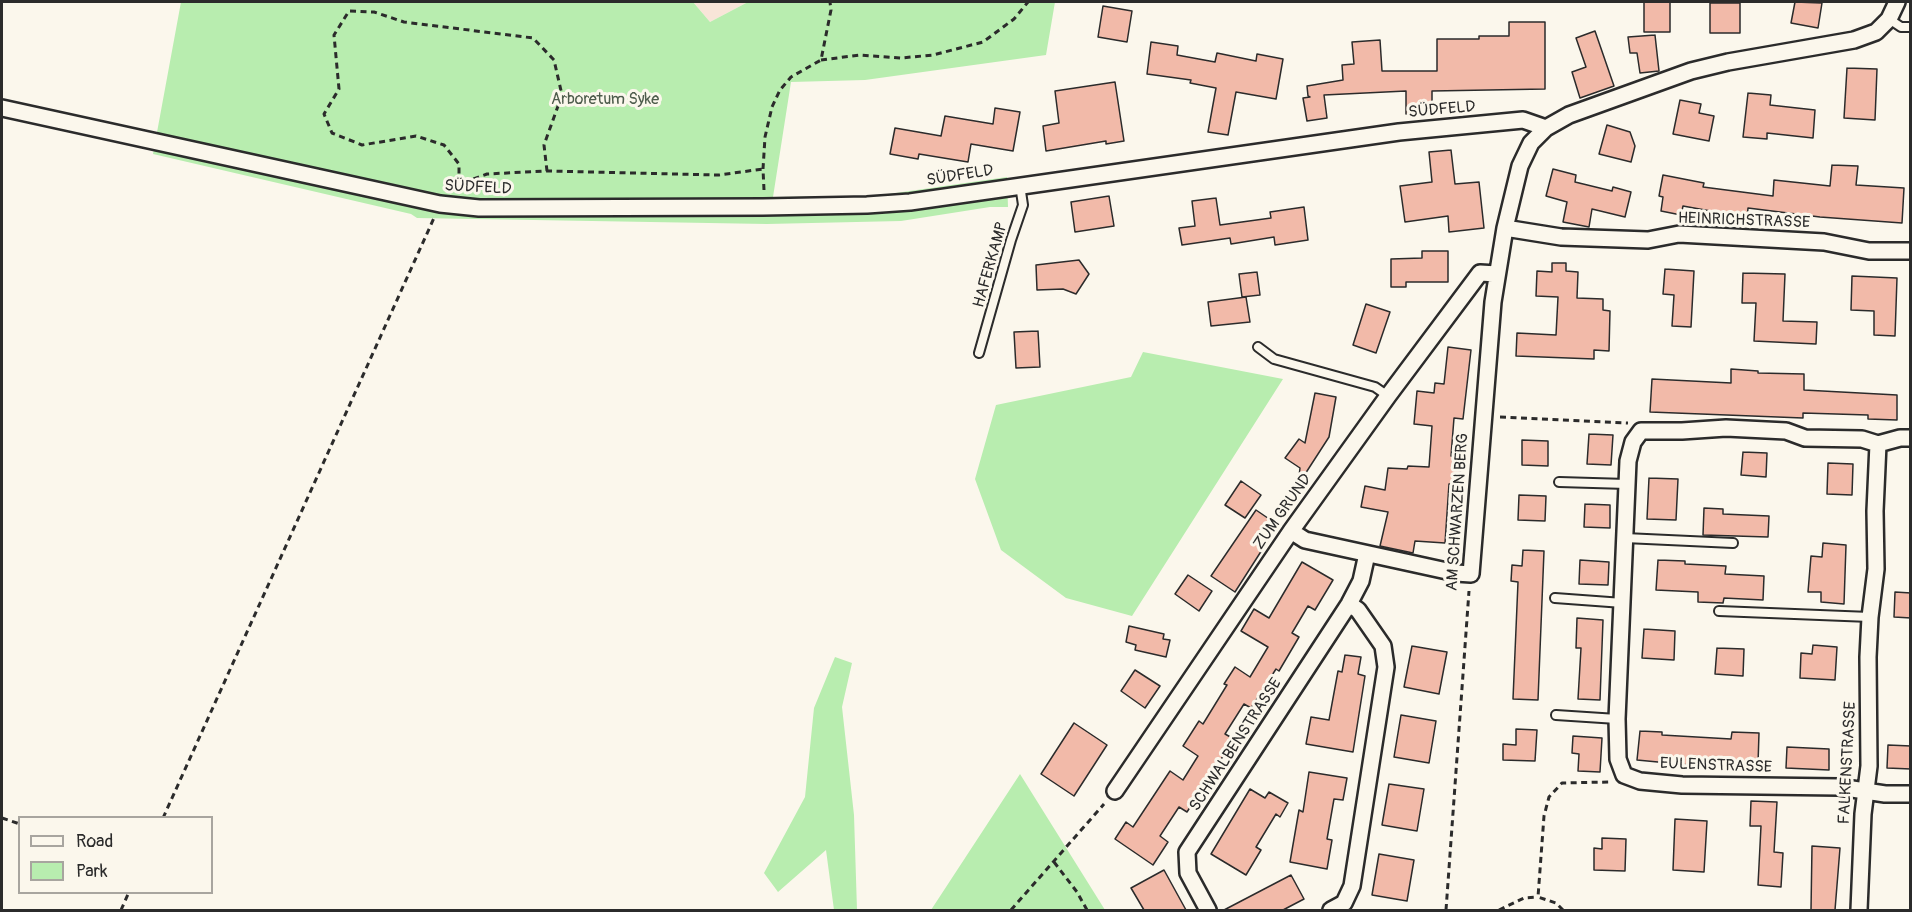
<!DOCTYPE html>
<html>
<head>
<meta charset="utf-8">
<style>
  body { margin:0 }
  #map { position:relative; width:1912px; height:912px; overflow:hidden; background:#fbf7ec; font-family:Pangolin,sans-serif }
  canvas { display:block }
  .frame { position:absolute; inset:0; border:3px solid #2b2b2b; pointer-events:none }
  .legend { position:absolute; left:18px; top:816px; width:195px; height:78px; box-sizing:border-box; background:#fbf7ec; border:2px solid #a8a59f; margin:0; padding:8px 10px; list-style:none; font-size:18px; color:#2b2b2b }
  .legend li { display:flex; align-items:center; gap:12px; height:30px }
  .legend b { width:30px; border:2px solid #a8a59f }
</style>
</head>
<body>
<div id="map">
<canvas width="1912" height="912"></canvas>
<div class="frame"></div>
<ul class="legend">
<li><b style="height:8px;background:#fbf7ec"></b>Road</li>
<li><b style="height:16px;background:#b8edaf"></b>Park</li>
</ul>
</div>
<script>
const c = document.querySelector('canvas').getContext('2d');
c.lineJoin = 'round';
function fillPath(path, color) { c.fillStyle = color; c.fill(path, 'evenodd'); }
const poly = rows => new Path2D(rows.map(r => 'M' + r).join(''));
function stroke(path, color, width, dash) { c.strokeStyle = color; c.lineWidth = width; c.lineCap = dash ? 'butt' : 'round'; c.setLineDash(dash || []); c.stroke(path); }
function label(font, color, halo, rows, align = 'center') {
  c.font = font + ' Pangolin,sans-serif'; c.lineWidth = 6; c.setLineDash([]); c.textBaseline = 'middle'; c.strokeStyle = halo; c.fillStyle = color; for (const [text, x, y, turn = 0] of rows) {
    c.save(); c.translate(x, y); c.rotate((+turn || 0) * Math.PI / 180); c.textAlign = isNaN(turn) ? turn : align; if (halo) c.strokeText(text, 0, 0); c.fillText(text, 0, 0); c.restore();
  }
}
const built = poly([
  [693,2,748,2,710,22]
]);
const green = poly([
  [181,2,693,2,710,22,748,2,1055,2,1046,55,865,80,791,82,773,197,875,196,1007,177,1008,207,990,207,901,221,767,224,417,218,411,214,153,154],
  [1143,352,1283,379,1132,616,1066,598,1001,550,975,479,996,405,1131,377],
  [835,657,852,663,842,707,854,815,857,910,834,910,826,850,778,892,764,873,805,797,814,708],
  [1020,774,1105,910,931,910]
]);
const building = poly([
  [1644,2,1670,2,1670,32,1644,32,1644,2],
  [1795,2,1822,3,1818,28,1791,23,1795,2],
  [1710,3,1740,3,1740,33,1710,33,1710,3],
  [1103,6,1132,11,1127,42,1098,37,1103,6],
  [1509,22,1545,22,1545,89,1432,91,1432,114,1406,114,1406,91,1324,95,1327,118,1307,121,1303,98,1310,97,1308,96,1307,86,1343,80,1342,65,1354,64,1352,42,1380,40,1382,71,1437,71,1437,39,1479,39,1479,36,1509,36,1509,22],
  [1595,31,1614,86,1580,98,1572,72,1586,67,1576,38,1595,31],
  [1655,35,1659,71,1640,73,1637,53,1630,53,1628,37,1655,35],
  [1151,42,1178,46,1177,55,1215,62,1217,53,1256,61,1257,54,1283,59,1276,99,1236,92,1228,135,1208,132,1216,88,1190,83,1191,80,1147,74,1151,42],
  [1847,68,1877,69,1875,120,1844,118,1847,68],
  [1115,82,1124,141,1106,144,1106,141,1046,151,1043,126,1059,123,1055,91,1115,82],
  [1748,93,1771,95,1770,105,1815,110,1813,138,1767,133,1767,139,1743,137,1748,93],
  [1680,100,1701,104,1699,113,1714,116,1709,141,1673,134,1680,100],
  [995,108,1020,112,1013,151,971,144,968,162,919,154,918,159,890,154,895,128,941,136,945,116,993,124,995,108],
  [1607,125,1630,132,1635,146,1631,162,1599,154,1607,125],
  [1451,150,1455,184,1479,182,1484,228,1449,232,1448,216,1405,222,1400,186,1432,182,1429,152,1451,150],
  [1832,165,1858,166,1856,185,1904,188,1902,223,1820,217,1748,208,1747,218,1716,214,1716,212,1683,206,1681,215,1661,211,1663,197,1659,196,1663,175,1704,183,1703,187,1773,196,1774,180,1830,186,1832,165],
  [1553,169,1576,175,1575,182,1612,191,1613,187,1631,192,1625,217,1592,209,1589,227,1563,222,1567,202,1546,196,1553,169],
  [1109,196,1114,226,1075,232,1071,202,1109,196],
  [1216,198,1220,225,1271,218,1270,212,1304,207,1308,240,1275,245,1274,237,1231,244,1230,238,1182,245,1179,228,1195,226,1192,201,1216,198],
  [1422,251,1448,251,1448,282,1406,282,1406,287,1391,287,1391,259,1422,258,1422,251],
  [1079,260,1089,274,1076,294,1063,289,1037,290,1036,265,1079,260],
  [1552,263,1566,263,1566,271,1578,272,1577,298,1603,299,1603,310,1610,311,1609,351,1594,350,1594,359,1516,356,1517,333,1556,335,1558,297,1536,296,1537,271,1552,272,1552,263],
  [1665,269,1694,271,1691,327,1672,326,1674,295,1663,294,1665,269],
  [1257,272,1260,295,1242,297,1239,274,1257,272],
  [1743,273,1785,274,1783,321,1817,322,1816,344,1754,341,1756,303,1742,303,1743,273],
  [1852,276,1897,278,1895,336,1874,335,1874,311,1851,310,1852,276],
  [1246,297,1250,322,1211,326,1208,302,1246,297],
  [1366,304,1390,312,1376,353,1353,345,1366,304],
  [1038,331,1040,367,1016,368,1014,332,1038,331],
  [1448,347,1471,350,1463,419,1454,418,1451,456,1462,457,1459,485,1449,484,1445,543,1415,541,1413,553,1380,546,1388,512,1361,507,1365,486,1385,490,1388,468,1407,469,1408,466,1429,467,1432,426,1414,424,1417,391,1434,393,1435,383,1444,384,1448,347],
  [1731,369,1758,371,1758,373,1804,374,1804,390,1897,395,1897,420,1868,419,1868,415,1803,413,1803,418,1650,412,1652,379,1731,383,1731,369],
  [1315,393,1336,397,1329,437,1298,485,1300,468,1285,458,1299,439,1305,443,1315,393],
  [1589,434,1613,435,1611,465,1587,464,1589,434],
  [1522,440,1548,441,1548,466,1522,465,1522,440],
  [1743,452,1767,453,1766,477,1741,475,1743,452],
  [1828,463,1853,464,1852,495,1827,494,1828,463],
  [1649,478,1678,479,1676,520,1647,519,1649,478],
  [1241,481,1261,495,1245,518,1225,505,1241,481],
  [1519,495,1546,496,1545,521,1518,520,1519,495],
  [1585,504,1610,505,1610,528,1584,527,1585,504],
  [1704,508,1723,509,1723,514,1769,516,1768,537,1703,535,1704,508],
  [1256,510,1278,525,1235,592,1211,576,1256,510],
  [1823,543,1846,545,1844,604,1821,602,1821,592,1808,592,1811,556,1822,557,1823,543],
  [1523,550,1544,551,1538,700,1513,699,1518,582,1511,581,1512,565,1522,566,1523,550],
  [1580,560,1609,562,1608,585,1579,584,1580,560],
  [1658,560,1685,561,1685,564,1726,566,1725,574,1764,576,1763,600,1724,598,1723,603,1698,602,1698,592,1656,590,1658,560],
  [1302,562,1333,580,1315,610,1308,606,1292,633,1299,637,1279,671,1276,669,1251,708,1244,704,1225,734,1234,739,1187,812,1179,807,1160,836,1168,842,1153,865,1115,839,1126,822,1133,827,1170,771,1183,780,1198,756,1183,746,1199,721,1203,724,1227,685,1224,684,1235,667,1250,677,1268,647,1241,631,1254,609,1269,618,1302,562],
  [1188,575,1212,591,1199,611,1175,594,1188,575],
  [1895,592,1911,593,1911,618,1894,617,1895,592],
  [1577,618,1603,620,1600,700,1578,699,1581,648,1576,648,1577,618],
  [1129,626,1164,634,1163,639,1170,640,1166,657,1135,650,1136,645,1126,642,1129,626],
  [1644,629,1675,631,1674,660,1642,658,1644,629],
  [1813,645,1837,647,1835,680,1800,678,1801,653,1812,654,1813,645],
  [1412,646,1447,652,1439,694,1404,687,1412,646],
  [1717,648,1744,649,1743,676,1715,674,1717,648],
  [1345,655,1361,657,1358,674,1365,676,1353,752,1306,744,1311,717,1329,720,1338,671,1342,672,1345,655],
  [1135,670,1160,686,1145,708,1121,691,1135,670],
  [1401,715,1436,721,1429,763,1394,757,1401,715],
  [1074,723,1107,745,1074,796,1041,774,1074,723],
  [1516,729,1537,730,1535,761,1503,760,1503,744,1516,745,1516,729],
  [1640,731,1662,732,1662,735,1731,739,1732,732,1759,733,1758,764,1710,762,1710,767,1637,760,1640,731],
  [1573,736,1602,738,1600,772,1578,771,1579,754,1572,753,1573,736],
  [1888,745,1911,746,1911,769,1887,768,1888,745],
  [1787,747,1829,749,1829,770,1786,768,1787,747],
  [1309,772,1347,778,1343,800,1334,799,1327,839,1332,840,1327,869,1290,862,1299,810,1303,812,1309,772],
  [1389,784,1424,789,1417,831,1382,825,1389,784],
  [1250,789,1265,798,1269,792,1288,803,1280,817,1276,814,1256,847,1261,850,1246,875,1211,854,1250,789],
  [1751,801,1777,802,1774,852,1783,853,1781,887,1758,885,1761,826,1750,826,1751,801],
  [1675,819,1707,821,1704,872,1673,870,1675,819],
  [1602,838,1626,839,1625,871,1594,870,1594,848,1602,849,1602,838],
  [1812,846,1840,848,1835,910,1811,910,1812,846],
  [1379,854,1414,860,1407,901,1372,895,1379,854],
  [1164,870,1186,910,1144,910,1131,888,1164,870],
  [1291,875,1304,899,1283,910,1224,910,1291,875]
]);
const path = poly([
  [821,60,860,55,901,58,933,55,983,42,1014,19,1028,2],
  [459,184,459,164,444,145,416,136,362,145,332,133,324,114,339,89,334,35,349,11,374,12,404,22,533,38,554,60,562,95,544,145,547,171],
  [455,188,459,184,487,174,547,171,719,175,763,169],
  [764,190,763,169,765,137,772,107,780,90,791,77,821,60,831,10,830,2],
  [1500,417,1628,423],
  [2,818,20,824],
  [163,818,434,218],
  [1054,862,1077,892,1087,910],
  [121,910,129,892],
  [1011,910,1104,804],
  [1446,910,1469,591],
  [1499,910,1524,898,1538,897],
  [1563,910,1556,903,1538,897,1544,816,1549,797,1562,783,1609,782]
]);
const service = poly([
  [1889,19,1901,27,1910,27],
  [1258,347,1274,359,1375,387,1388,396],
  [979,353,1011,240,1023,205,1020,185],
  [1559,482,1627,484],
  [1625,538,1733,543],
  [1555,598,1623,603],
  [1719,611,1870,617],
  [1556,715,1617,719]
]);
const minor = poly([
  [2,108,440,204,479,208,763,207,867,205,910,202,1399,132,1523,120,1546,128],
  [1505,228,1561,237,1648,240,1679,234,1824,242,1869,251,1910,251],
  [1878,444,1862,439,1805,438,1786,431,1726,428,1682,431,1641,431,1633,442,1628,461,1617,719,1618,759,1624,775,1640,781,1682,785,1839,787,1885,794,1910,794],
  [1878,444,1900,438,1910,438],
  [1291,531,1305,540,1456,573,1471,574,1493,302,1505,228,1520,166,1531,143,1546,128,1569,115,1691,71,1728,62,1854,40,1876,32,1889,19,1897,2],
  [1115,791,1291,531,1388,396,1480,273,1497,274],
  [1208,910,1188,873,1187,852,1349,604,1361,581,1367,554],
  [1331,910,1344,903,1352,886,1386,667,1383,646,1358,610,1349,604],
  [1859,910,1863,814,1869,766,1868,657,1870,617,1876,569,1875,511,1878,444]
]);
const parkNames = [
  ["Arboretum Syke",605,100]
];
const streetNames = [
  ["SÜDFELD",1442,110,-5],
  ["SÜDFELD",960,176,-9],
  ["SÜDFELD",478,188,3],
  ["HEINRICHSTRASSE",1744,221,2],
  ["HAFERKAMP",991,265,-74],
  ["ZUM GRUND",1283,512,-55],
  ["AM SCHWARZEN BERG",1458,512,-86],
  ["SCHWALBENSTRASSE",1236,745,-57],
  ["FALKENSTRASSE",1848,763,-87],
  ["EULENSTRASSE",1716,766,2]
];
fillPath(built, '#f8e5d8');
fillPath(green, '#b8edaf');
fillPath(building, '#f2baa9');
stroke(building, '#2b2b2b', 1.5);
stroke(service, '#2b2b2b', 12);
stroke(minor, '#2b2b2b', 20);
stroke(path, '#2b2b2b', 3, [6, 4.5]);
stroke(service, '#fbf7ec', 8);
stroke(minor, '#fbf7ec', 15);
label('16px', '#4e5c4c', '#fbf7ec', parkNames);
label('16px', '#2b2b2b', '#fbf7ec', streetNames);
</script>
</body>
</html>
